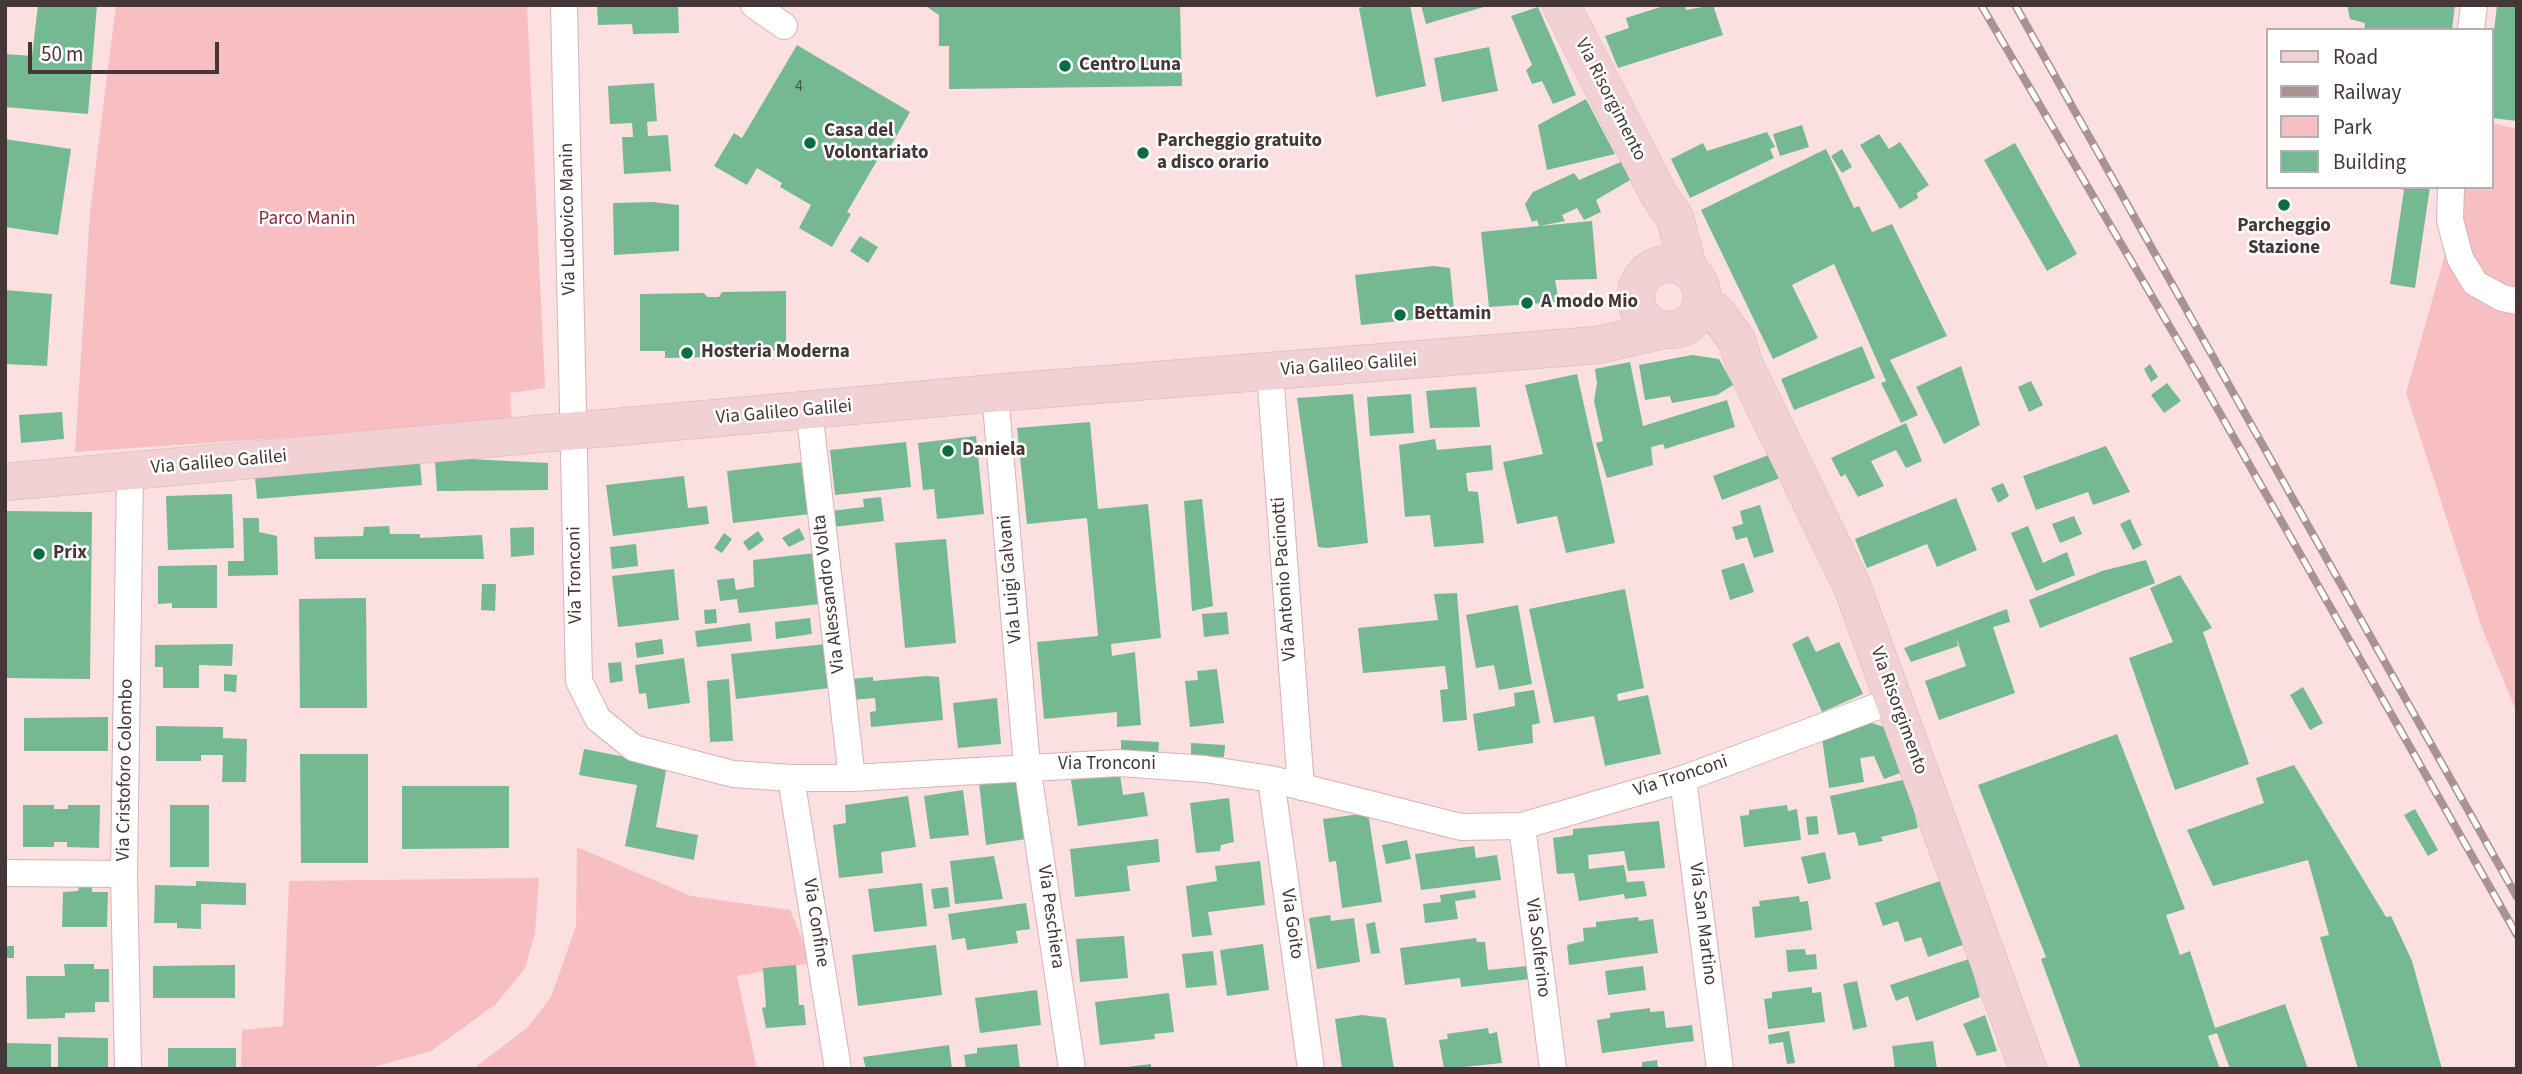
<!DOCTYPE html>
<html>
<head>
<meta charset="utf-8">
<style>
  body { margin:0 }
  #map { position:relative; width:2522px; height:1074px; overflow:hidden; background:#fcdfe0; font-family:"Source Sans 3",sans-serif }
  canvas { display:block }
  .frame { position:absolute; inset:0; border:7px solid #453637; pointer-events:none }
  .legend { position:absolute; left:2266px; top:28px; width:228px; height:161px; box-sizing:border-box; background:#fff; border:2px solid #b5afaf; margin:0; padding:9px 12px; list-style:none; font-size:21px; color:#453637 }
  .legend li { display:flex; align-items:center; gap:14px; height:35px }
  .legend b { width:35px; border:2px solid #b5afaf }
  .scale { position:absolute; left:28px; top:42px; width:191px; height:32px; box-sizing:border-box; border:4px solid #453637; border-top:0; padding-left:9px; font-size:21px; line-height:24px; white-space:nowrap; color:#453637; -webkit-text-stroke:5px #fff; paint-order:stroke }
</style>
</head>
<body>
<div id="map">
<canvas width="2522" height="1074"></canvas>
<div class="frame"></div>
<ul class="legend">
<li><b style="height:9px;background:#f2d1d5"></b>Road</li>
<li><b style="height:9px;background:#a99293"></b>Railway</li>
<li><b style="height:19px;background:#f8bfc3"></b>Park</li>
<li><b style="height:19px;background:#74b991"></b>Building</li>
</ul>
<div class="scale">50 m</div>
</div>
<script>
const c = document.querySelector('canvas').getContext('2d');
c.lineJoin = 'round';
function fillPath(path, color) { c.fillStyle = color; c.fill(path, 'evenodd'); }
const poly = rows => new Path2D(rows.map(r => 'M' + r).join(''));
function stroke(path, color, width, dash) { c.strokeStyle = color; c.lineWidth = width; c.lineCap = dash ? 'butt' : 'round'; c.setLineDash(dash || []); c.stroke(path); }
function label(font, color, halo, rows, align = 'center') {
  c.font = font + ' "Source Sans 3",sans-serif'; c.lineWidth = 5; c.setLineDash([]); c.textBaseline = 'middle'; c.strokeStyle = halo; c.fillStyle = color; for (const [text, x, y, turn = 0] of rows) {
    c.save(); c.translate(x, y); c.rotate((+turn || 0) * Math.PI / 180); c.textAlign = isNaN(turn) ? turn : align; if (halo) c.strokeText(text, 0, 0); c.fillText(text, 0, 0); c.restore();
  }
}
const green = poly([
  [116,5,527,5,545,388,510,393,512,422,75,452,90,212],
  [2492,123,2517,129,2517,713,2482,628,2406,393,2464,187,2492,187],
  [577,847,691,896,790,910,812,963,737,976,757,1069,473,1069,528,1027,551,997,576,926],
  [539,878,535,933,525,968,496,1004,431,1051,366,1069,241,1069,242,1030,283,1026,289,881]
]);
const building = poly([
  [38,5,97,5,88,114,5,107,5,54,32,56],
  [597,5,678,5,679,33,633,34,632,24,598,25],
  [924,5,1180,5,1182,86,949,89,949,46,939,46,939,15],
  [1371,5,1410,5,1426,86,1376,97,1359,8],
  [1421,5,1487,5,1487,6,1426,24],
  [1667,5,1685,5,1686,10,1713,5,1723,35,1618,68,1605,36,1629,28,1626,18],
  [2347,5,2455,5,2452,30,2364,30,2365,23,2350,19],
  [2497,5,2517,5,2517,121,2492,118,2492,48],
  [1538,7,1576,95,1553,104,1542,81,1532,84,1526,70,1532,65,1511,16],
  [797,45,910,112,889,149,885,147,847,212,851,214,832,247,799,228,811,205,780,187,782,183,757,168,747,185,714,166,734,133,742,138],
  [1489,47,1498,91,1442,102,1434,58],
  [654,83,657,121,647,122,648,136,668,135,671,171,624,174,622,137,633,137,632,123,610,124,608,86],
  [1586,99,1615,154,1547,170,1538,125],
  [1802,125,1809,147,1780,156,1773,134],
  [1767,132,1775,147,1770,149,1774,158,1690,198,1671,159,1703,143,1707,151],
  [1879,134,1889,149,1900,142,1929,185,1917,193,1918,198,1900,209,1860,145],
  [5,139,71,149,58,235,5,227],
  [2015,143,2077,254,2047,271,1984,160],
  [1826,149,1854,208,1859,206,1872,232,1892,224,1947,336,1890,360,1918,415,1901,423,1881,383,1886,381,1834,264,1792,285,1818,338,1773,359,1701,210],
  [1842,149,1852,167,1842,173,1831,156],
  [1623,161,1632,179,1596,200,1601,212,1584,220,1577,208,1562,215,1565,221,1539,226,1592,221,1597,279,1555,280,1559,302,1489,307,1481,232,1539,226,1537,220,1532,222,1525,204,1533,192,1574,173,1579,180],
  [2394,187,2430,187,2415,288,2390,284,2404,190],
  [652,202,679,205,679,251,614,255,613,203],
  [860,236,878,247,868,263,850,251],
  [1433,266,1450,268,1454,310,1438,311,1439,317,1361,325,1355,275],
  [5,290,52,294,47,366,5,364],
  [786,291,786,350,755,351,755,356,665,358,665,351,640,351,640,294,704,293,707,297,719,297,722,292],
  [1862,346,1875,378,1794,410,1781,379],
  [1692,355,1719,359,1733,385,1717,395,1672,403,1670,396,1645,400,1639,365],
  [1630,362,1643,426,1727,400,1735,427,1665,449,1663,444,1651,447,1653,465,1607,478,1596,443,1603,441,1594,401,1597,383,1595,369],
  [2150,364,2158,377,2151,382,2144,369],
  [1961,366,1980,425,1944,444,1916,387],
  [1577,374,1615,543,1566,553,1557,516,1517,524,1503,462,1543,454,1525,385],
  [2031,381,2043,405,2029,412,2018,387],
  [2167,383,2181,401,2164,413,2151,395],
  [1476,387,1480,427,1430,428,1426,391],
  [1353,394,1368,543,1328,548,1318,547,1297,398],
  [1411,394,1414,433,1370,436,1367,397],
  [62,412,64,439,21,443,19,415],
  [1090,422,1098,509,1148,504,1161,638,1111,644,1112,656,1135,652,1141,725,1117,727,1117,712,1044,719,1037,642,1098,636,1087,518,1027,524,1017,428],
  [1906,423,1922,461,1906,468,1896,450,1871,461,1884,486,1858,497,1845,474,1841,477,1831,458],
  [976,436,984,514,937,519,934,489,923,490,918,443],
  [1435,439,1437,450,1491,445,1493,470,1466,473,1468,491,1478,492,1484,543,1434,547,1430,515,1405,517,1399,445],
  [906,442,911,487,835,495,830,450],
  [2106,446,2130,492,2093,505,2088,492,2036,510,2023,476],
  [1774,453,1783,477,1722,500,1713,476],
  [468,459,548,463,548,490,437,491,435,461],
  [804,462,810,514,733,523,727,471],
  [420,463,422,485,257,499,255,477],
  [684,476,688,508,707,506,709,524,613,536,606,485],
  [2003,483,2009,496,1998,503,1991,488],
  [232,494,234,548,168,550,166,496],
  [881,497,884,521,833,527,831,511,864,507,863,499],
  [1956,498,1977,550,1937,567,1927,544,1867,568,1855,539],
  [1202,499,1213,606,1192,611,1184,501],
  [1760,505,1774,552,1754,558,1747,537,1736,540,1732,527,1743,524,1740,511],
  [5,511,92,512,90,679,5,678],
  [2074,516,2082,534,2060,543,2052,524],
  [243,518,259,518,259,532,277,536,278,575,228,576,228,561,244,561],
  [2130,519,2142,545,2133,550,2120,524],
  [389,526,390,534,420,534,420,538,482,535,484,559,315,559,314,537,363,536,364,527],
  [2028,526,2043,563,2067,552,2075,575,2036,591,2011,533],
  [534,527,534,555,511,557,510,528],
  [799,528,805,539,789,547,782,538],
  [758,531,764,540,749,551,743,542],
  [724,533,732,539,722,553,714,548],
  [946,539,956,643,905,648,895,543],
  [636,544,638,566,612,569,610,547],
  [815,553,820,604,739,613,737,599,720,601,717,580,734,578,736,590,754,587,753,560],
  [2146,560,2155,583,2040,628,2029,600,2102,571],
  [1744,563,1754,592,1730,600,1721,570],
  [217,565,217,608,172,608,172,603,158,604,158,566],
  [674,569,679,620,618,627,612,576],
  [2180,575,2212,628,2203,632,2249,764,2175,790,2129,658,2173,642,2150,588],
  [482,584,496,584,495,611,481,610],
  [1625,589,1644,688,1617,694,1618,701,1648,695,1661,754,1605,766,1594,716,1554,723,1529,609],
  [1457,593,1467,720,1443,722,1440,690,1448,689,1445,666,1363,673,1358,628,1438,620,1434,594],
  [366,598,367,708,300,708,299,599],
  [1518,605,1532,684,1499,690,1494,665,1476,668,1466,615],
  [716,609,717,623,705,624,704,610],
  [2007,609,2010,622,1993,627,2015,693,1939,720,1925,681,1966,666,1956,637,1958,646,1911,662,1904,648],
  [1227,612,1229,634,1204,637,1202,614],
  [810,618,812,634,776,639,775,622],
  [750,623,752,641,697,647,695,631],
  [1808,636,1816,652,1839,642,1863,694,1822,712,1792,644],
  [662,639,664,654,637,658,635,643],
  [233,644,232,666,199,665,199,688,163,688,163,667,155,667,155,645],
  [826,644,830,688,736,699,731,654],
  [684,658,690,703,648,709,646,693,639,694,635,665],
  [621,662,623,681,610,683,608,663],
  [1217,669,1224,723,1190,727,1185,681,1198,680,1197,671],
  [224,674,237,675,236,692,224,691],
  [926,676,939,677,943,720,871,727,870,712,876,711,875,698,851,700,849,679,873,677,873,681],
  [729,679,733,741,710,742,707,681],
  [2303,687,2323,723,2310,730,2290,695],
  [1534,690,1540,723,1532,725,1533,743,1478,751,1473,714,1515,706,1514,693],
  [997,698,1001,744,958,748,953,703],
  [108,717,108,751,24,751,24,718],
  [1869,722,1887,728,1903,772,1884,779,1874,756,1860,758,1864,782,1829,788,1822,738],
  [156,726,223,727,223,738,247,739,246,782,222,782,223,755,201,755,201,761,156,761],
  [2117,734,2185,909,2166,915,2180,955,2190,951,2215,1028,2285,1004,2308,1069,2230,1069,2217,1033,2208,1036,2220,1069,2081,1069,2041,959,2046,957,1978,785],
  [1121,740,1159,742,1158,755,1121,753],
  [1191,743,1225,745,1224,757,1191,756],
  [584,749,667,765,656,827,698,835,694,860,625,846,637,785,579,775],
  [300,754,368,754,368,863,301,863],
  [2294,765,2386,917,2391,916,2412,961,2442,1069,2358,1069,2320,937,2329,935,2308,860,2213,886,2187,830,2264,803,2256,778],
  [1120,774,1123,795,1144,792,1148,816,1078,826,1071,780],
  [1018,778,1026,839,986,845,979,783],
  [1907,779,1918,828,1881,837,1883,841,1859,846,1855,832,1838,835,1830,796],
  [402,786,509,786,509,848,402,849],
  [963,790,969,835,930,839,924,796],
  [908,796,916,847,881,852,883,873,839,878,833,825,846,823,845,805],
  [1229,798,1234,842,1221,845,1220,851,1196,853,1190,803],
  [23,805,54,805,54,809,68,809,68,805,100,805,99,848,67,847,67,842,54,842,54,847,23,847],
  [170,805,209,805,209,867,170,867],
  [1787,805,1788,811,1797,809,1801,840,1744,847,1740,816,1749,815,1749,810],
  [2415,809,2438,850,2428,856,2404,815],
  [1368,813,1382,902,1342,908,1336,861,1329,862,1323,819],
  [1817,816,1819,834,1808,835,1806,817],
  [1659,821,1665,868,1628,871,1624,851,1588,855,1589,869,1624,865,1627,882,1644,881,1647,896,1625,899,1624,894,1579,901,1574,873,1557,874,1553,838,1573,835,1573,829],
  [1158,839,1160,862,1127,866,1130,891,1075,897,1070,849],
  [1407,840,1411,859,1386,864,1382,845],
  [1474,846,1476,858,1497,855,1501,880,1421,890,1415,854],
  [1825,852,1831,879,1808,884,1801,857],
  [994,856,1003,899,955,904,950,861],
  [1260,861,1265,905,1208,912,1212,935,1192,937,1186,886,1217,881,1215,866],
  [1943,880,1965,944,1928,957,1921,937,1905,942,1898,921,1883,926,1875,903],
  [196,881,246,883,246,905,201,904,201,929,177,928,177,923,154,923,155,885,196,886],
  [922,883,927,926,874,932,868,889],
  [79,887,92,887,92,892,108,892,107,927,62,927,63,892,78,891],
  [948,887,950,907,934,909,931,889],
  [1475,890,1476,898,1455,901,1458,919,1425,923,1423,904,1441,902,1440,895],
  [1799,896,1800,902,1808,901,1812,930,1755,938,1752,907,1760,906,1759,901],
  [1026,903,1030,929,1016,931,1018,943,967,950,965,938,952,940,948,914],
  [1330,915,1331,921,1354,918,1360,962,1317,969,1309,918],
  [1638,917,1639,921,1653,919,1658,953,1569,965,1567,945,1584,941,1583,928,1596,927,1596,922],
  [1375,922,1380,953,1371,954,1366,924],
  [1124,936,1128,978,1080,982,1076,939],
  [1476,938,1477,942,1485,942,1488,970,1528,966,1530,979,1461,987,1460,978,1405,985,1400,948],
  [1263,944,1269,990,1227,996,1220,950],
  [936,945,942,995,858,1006,852,955],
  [5,946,14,946,14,958,5,958],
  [1805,949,1806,955,1816,954,1817,969,1788,972,1786,950],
  [1213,951,1217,985,1186,988,1182,954],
  [1969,959,1980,997,1916,1021,1908,996,1896,1001,1890,985],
  [64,964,94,964,94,969,109,969,109,1002,95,1002,95,1012,65,1013,65,1018,27,1019,26,976,65,976],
  [235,965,235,998,153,998,153,966],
  [796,965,799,1005,804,1005,806,1025,766,1028,762,1008,766,1007,763,968],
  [1643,966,1646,990,1608,995,1605,971],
  [1857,981,1867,1027,1853,1030,1843,984],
  [1812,987,1812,993,1821,992,1825,1022,1768,1029,1764,999,1772,998,1772,992],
  [1037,990,1041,1025,980,1033,975,998],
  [1169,993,1174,1032,1154,1034,1155,1039,1100,1045,1095,1002],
  [1650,1008,1650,1012,1664,1011,1666,1028,1692,1025,1694,1041,1602,1053,1597,1020,1610,1018,1610,1013],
  [1362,1015,1386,1018,1394,1069,1342,1069,1335,1019],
  [1985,1015,1997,1051,1977,1056,1963,1024],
  [1488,1028,1489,1034,1497,1032,1502,1063,1444,1069,1439,1040,1448,1039,1447,1034],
  [1789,1031,1795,1063,1787,1064,1783,1042,1769,1044,1768,1035],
  [58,1037,108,1038,108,1069,58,1069],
  [1933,1041,1937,1069,1895,1069,1892,1046],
  [5,1043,51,1044,51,1068,5,1067],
  [1017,1044,1020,1069,966,1069,964,1055,977,1053,977,1048],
  [949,1045,952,1069,866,1069,863,1057],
  [168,1048,236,1048,236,1069,168,1069],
  [1657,1060,1658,1069,1642,1069,1642,1062],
  [1151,1064,1151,1069,1127,1069,1127,1067]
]);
const street = poly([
  [564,5,579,681,598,719,634,748,733,774,791,778,852,778,1119,763,1205,769,1271,779,1461,827,1522,826,1683,779,1894,700],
  [754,5,784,26],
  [2471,30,2474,5],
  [2451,187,2450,220,2460,258,2475,283,2502,298,2517,301],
  [1270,372,1301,787],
  [995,393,1027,766,1072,1069],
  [809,410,852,778],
  [791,778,838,1069],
  [1271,779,1311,1069],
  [1683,779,1720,1069],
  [1522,826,1553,1069],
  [5,873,124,874],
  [128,1069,124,874,130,471]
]);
const secondary = poly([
  [1561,5,1659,195,1675,218,1688,268],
  '1636 297a33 33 0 1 1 66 0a33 33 0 1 1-66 0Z',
  [1702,303,1716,312,1737,341,1744,364,1852,586,2028,1069],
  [5,482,995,393,1598,345,1663,330]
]);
const rail = poly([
  [1981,5,2201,380,2517,935],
  [2015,5,2517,897]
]);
const markers = [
  [1065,66,7,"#0a6c42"],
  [810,143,7,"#0a6c42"],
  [1143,153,7,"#0a6c42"],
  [2284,205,7,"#0a6c42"],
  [1527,303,7,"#0a6c42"],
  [1400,315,7,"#0a6c42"],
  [687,353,7,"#0a6c42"],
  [948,451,7,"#0a6c42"],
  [39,554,7,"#0a6c42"]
];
const numberNames = [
  ["4",799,87]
];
const poiNames = [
  ["Centro Luna",1079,66],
  ["Casa del",824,132],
  ["Volontariato",824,154],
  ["Parcheggio gratuito",1157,142],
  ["a disco orario",1157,164],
  ["Parcheggio",2284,227,"center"],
  ["Stazione",2284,249,"center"],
  ["A modo Mio",1541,303],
  ["Bettamin",1414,315],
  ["Hosteria Moderna",701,353],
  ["Daniela",962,451],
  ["Prix",53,554]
];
const streetNames = [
  ["Via Risorgimento",1610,100,63],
  ["Via Ludovico Manin",569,219,-91],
  ["Via Galileo Galilei",1349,366,-4],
  ["Via Galileo Galilei",784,413,-5],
  ["Via Galileo Galilei",219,463,-5],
  ["Via Tronconi",576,575,-91],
  ["Via Luigi Galvani",1011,579,-95],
  ["Via Antonio Pacinotti",1285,579,-94],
  ["Via Alessandro Volta",830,594,-97],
  ["Via Risorgimento",1898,711,70],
  ["Via Tronconi",1107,765],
  ["Via Cristoforo Colombo",126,770,-89],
  ["Via Tronconi",1681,777,-18],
  ["Via Peschiera",1050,917,82],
  ["Via Confine",815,923,81],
  ["Via Goito",1291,924,82],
  ["Via San Martino",1702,924,83],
  ["Via Solferino",1537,948,83]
];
const parkNames = [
  ["Parco Manin",307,220]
];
fillPath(green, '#f8bfc3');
fillPath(building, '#74b991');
stroke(street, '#d7b3b6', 28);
stroke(secondary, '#d7b3b6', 38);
stroke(street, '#fff', 26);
stroke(secondary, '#f2d1d5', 37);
stroke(rail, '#a99293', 8);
stroke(rail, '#fff', 5, [16]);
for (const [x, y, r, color] of markers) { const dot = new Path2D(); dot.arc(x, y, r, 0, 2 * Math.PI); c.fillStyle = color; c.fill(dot); stroke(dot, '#fff', 2.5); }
label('16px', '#51574e', null, numberNames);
label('bold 19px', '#453637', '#fff', poiNames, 'left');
label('19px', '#453637', '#fff', streetNames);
label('19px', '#822938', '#fff', parkNames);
</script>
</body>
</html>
